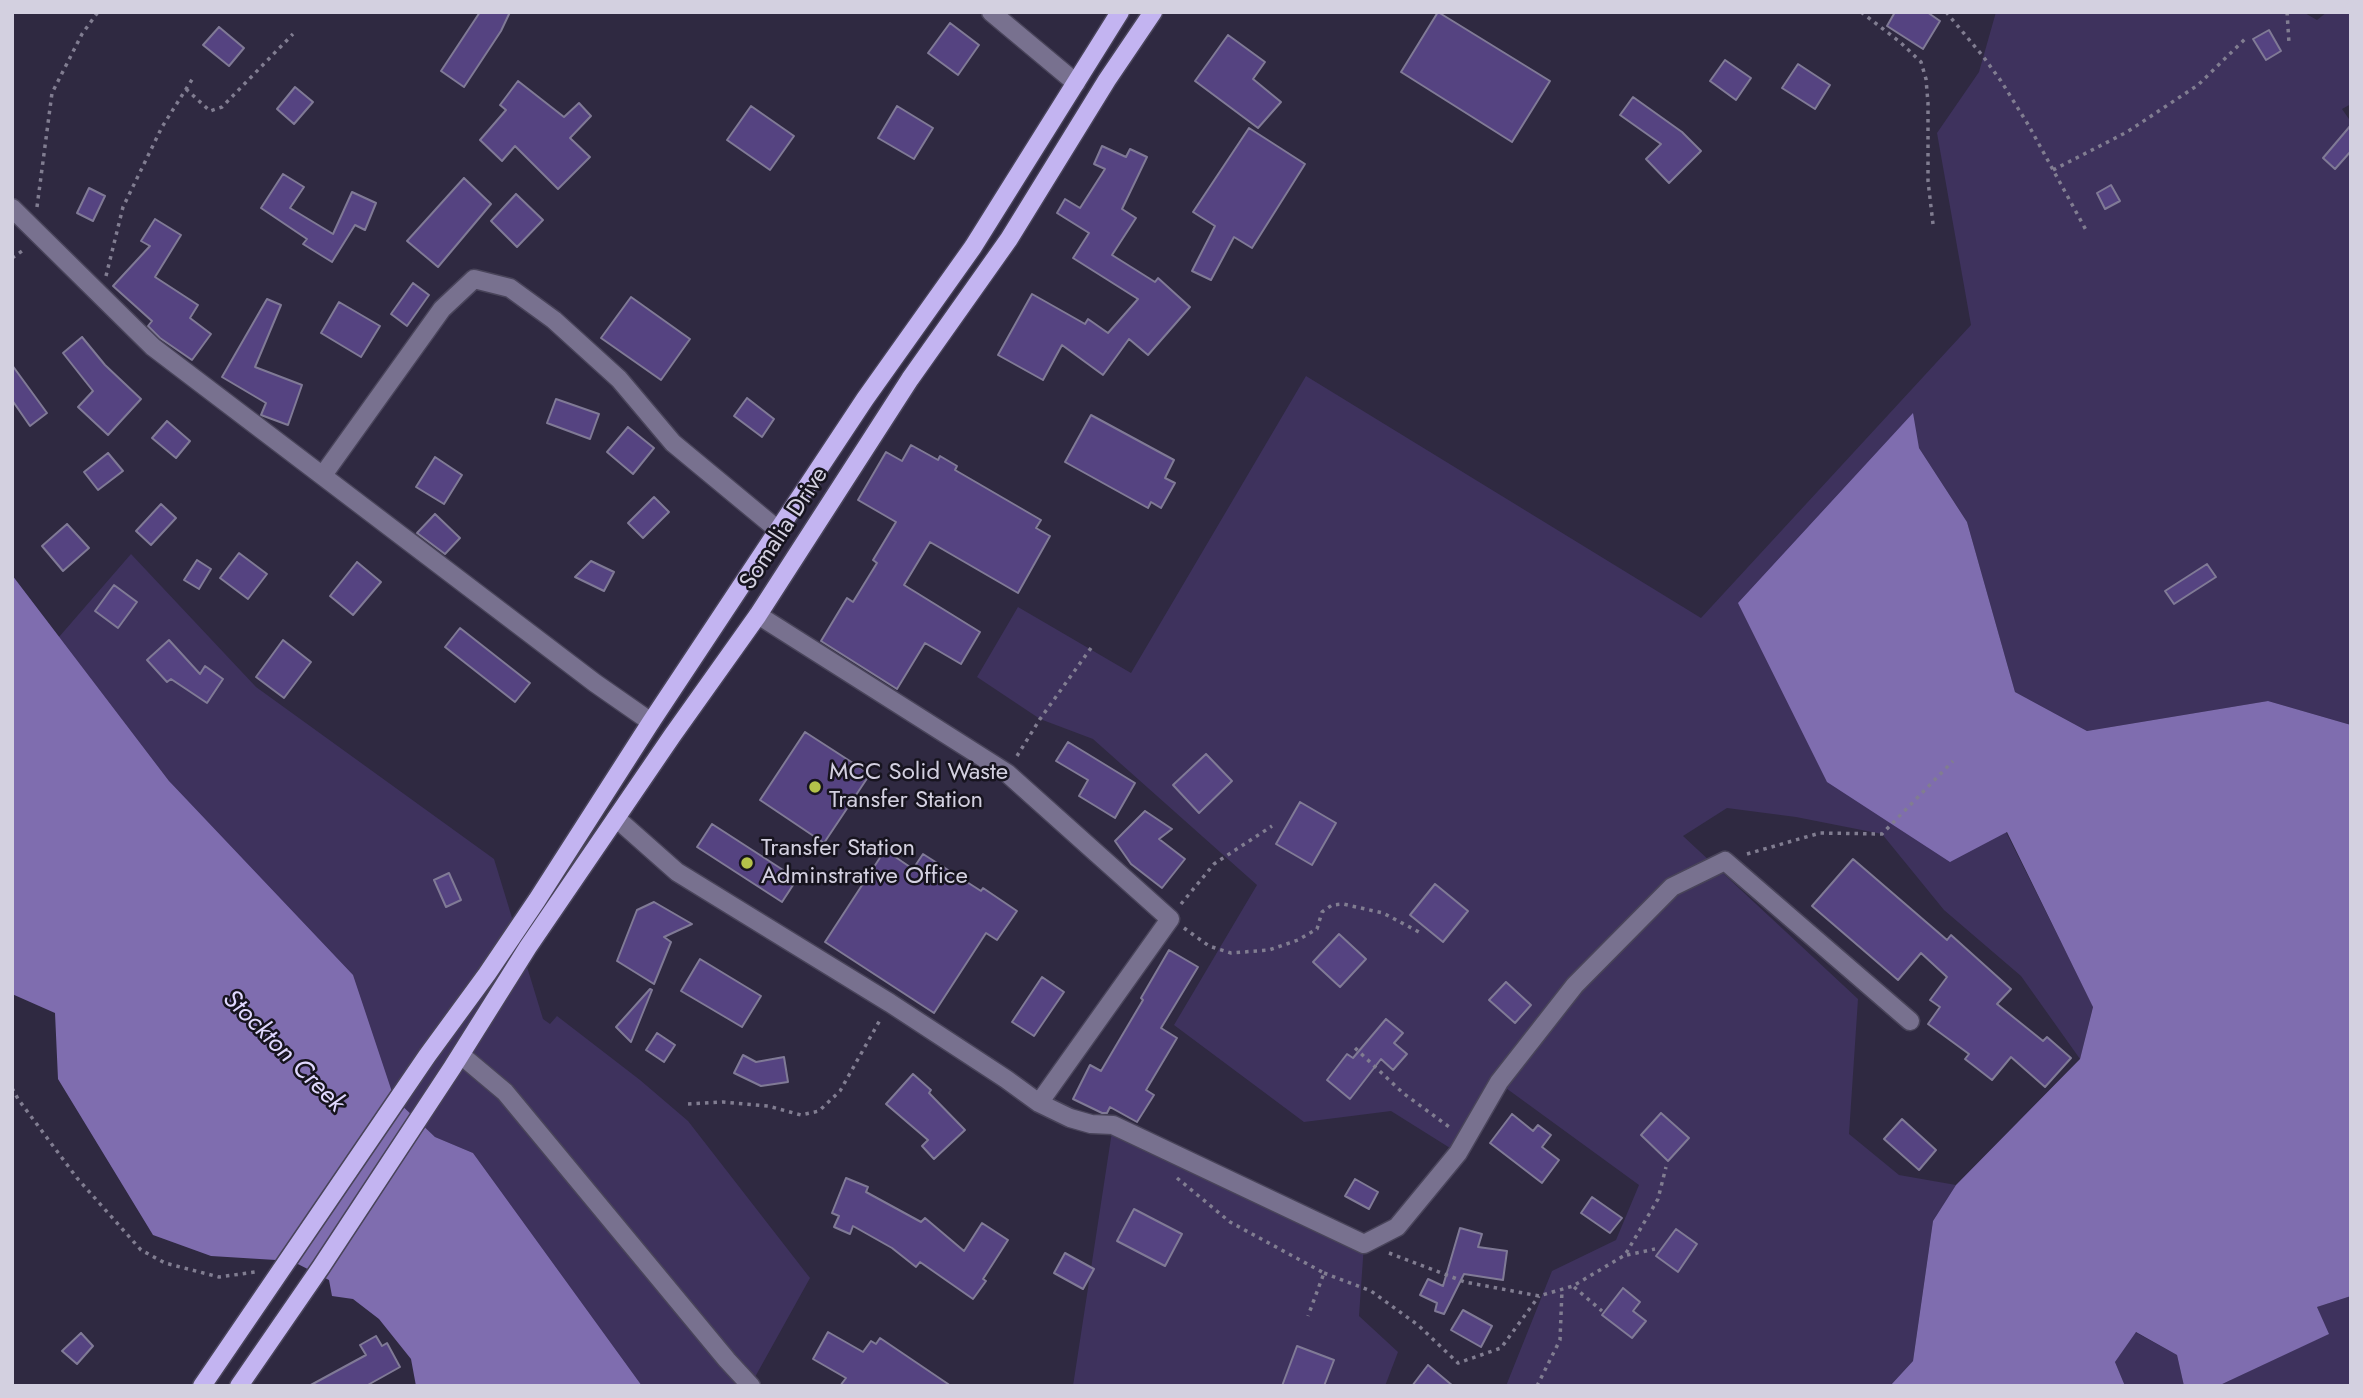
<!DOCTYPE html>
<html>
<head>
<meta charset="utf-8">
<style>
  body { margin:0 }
  #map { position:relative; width:2363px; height:1398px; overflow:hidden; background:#2f2941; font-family:Jost,sans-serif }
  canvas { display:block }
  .frame { position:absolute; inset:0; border:14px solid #d3d0e0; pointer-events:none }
</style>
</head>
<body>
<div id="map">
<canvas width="2363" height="1398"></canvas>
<div class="frame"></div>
</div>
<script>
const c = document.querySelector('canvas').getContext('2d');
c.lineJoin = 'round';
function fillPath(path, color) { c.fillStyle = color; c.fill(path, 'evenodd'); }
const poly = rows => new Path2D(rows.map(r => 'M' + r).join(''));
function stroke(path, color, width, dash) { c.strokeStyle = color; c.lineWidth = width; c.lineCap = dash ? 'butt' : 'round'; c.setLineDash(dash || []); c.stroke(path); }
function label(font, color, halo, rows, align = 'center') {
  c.font = font + ' Jost,sans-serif'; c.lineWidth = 5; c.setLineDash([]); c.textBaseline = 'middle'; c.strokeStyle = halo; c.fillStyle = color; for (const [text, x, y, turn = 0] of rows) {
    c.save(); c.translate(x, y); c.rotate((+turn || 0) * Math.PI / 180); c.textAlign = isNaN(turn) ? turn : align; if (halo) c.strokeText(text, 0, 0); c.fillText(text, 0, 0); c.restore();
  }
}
const green = poly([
  [1996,12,2303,12,2317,20,2327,12,2351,12,2351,104,2342,109,2351,122,2351,725,2268,701,2087,731,2015,692,1967,522,1919,448,1739,603,2006,832,2093,1006,2080,1059,2021,976,1944,910,1882,834,1796,817,1727,808,1683,836,1858,999,1849,1134,1899,1175,1956,1185,1933,1221,1913,1361,1890,1386,1506,1386,1552,1271,1616,1240,1639,1185,1499,1083,1458,1153,1391,1111,1304,1122,1174,1025,1257,885,1093,739,1040,719,977,677,1018,607,1131,673,1306,376,1701,618,1971,325,1937,133,1979,72],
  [131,554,256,687,494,859,543,1019,550,1024,557,1016,640,1080,688,1121,810,1278,750,1386,642,1386,473,1153,435,1137,394,1098,169,781,59,637],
  [1113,1125,1364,1244,1359,1316,1398,1352,1385,1386,1073,1386],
  [2351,1296,2351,1386,2218,1386,2328,1334,2317,1307],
  [2135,1332,2177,1355,2184,1386,2125,1386,2115,1362]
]);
const water = poly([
  [1913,413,1919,448,1967,522,2015,692,2087,731,2268,701,2351,725,2351,1296,2317,1307,2329,1334,2218,1386,2184,1386,2177,1355,2136,1332,2115,1362,2125,1386,1890,1386,1913,1361,1933,1221,1956,1185,2080,1059,2093,1007,2007,832,1950,862,1827,782,1738,603],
  [12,575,169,781,353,975,394,1098,435,1137,473,1153,642,1386,416,1386,411,1359,379,1319,353,1299,332,1296,329,1280,292,1261,211,1256,153,1235,58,1079,55,1013,12,994]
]);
const building = poly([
  [480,12,510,12,501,31,464,87,441,71,480,12],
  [1438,12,1550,81,1512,142,1401,72,1438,12],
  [1895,12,1927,12,1940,21,1923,49,1887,26,1895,12],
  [950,23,979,45,958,75,928,53,950,23],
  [219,27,244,48,229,66,203,45,219,27],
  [2269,30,2281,51,2266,60,2253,39,2269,30],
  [1228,35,1265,62,1253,79,1281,102,1258,128,1195,81,1228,35],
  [1725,60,1751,78,1736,100,1710,81,1725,60],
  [1798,64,1830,85,1815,109,1782,88,1798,64],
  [518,81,564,117,579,103,591,116,570,138,590,157,558,189,515,146,502,161,480,140,506,110,500,105,518,81],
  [295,87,313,102,294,124,277,109,295,87],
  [1633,97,1682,132,1701,151,1669,183,1646,159,1661,144,1620,115,1633,97],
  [751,106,794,136,770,170,727,140,751,106],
  [897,106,933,128,914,159,878,138,897,106],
  [2351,125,2351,151,2335,169,2323,158,2351,125],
  [1249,128,1305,164,1252,248,1234,237,1211,280,1192,271,1215,226,1193,212,1249,128],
  [1102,146,1126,157,1130,149,1147,157,1122,209,1136,218,1112,255,1155,282,1158,278,1190,307,1148,355,1129,339,1103,375,1062,345,1043,380,998,355,1032,294,1085,324,1088,319,1108,333,1138,299,1073,258,1089,233,1057,213,1065,199,1080,208,1105,169,1094,164,1102,146],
  [283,174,304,187,290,208,333,234,352,192,376,203,365,230,355,225,332,262,303,244,307,239,261,208,283,174],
  [464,178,491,204,438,267,407,241,464,178],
  [2111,185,2120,201,2105,209,2097,193,2111,185],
  [89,188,105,196,93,221,77,213,89,188],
  [516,194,543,220,517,247,491,221,516,194],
  [155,219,181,235,155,277,198,305,190,318,211,334,192,360,160,338,148,326,152,321,113,286,150,246,141,241,155,219],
  [413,283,429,295,407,326,391,314,413,283],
  [631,297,690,339,661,380,601,338,631,297],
  [267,299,281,305,255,367,302,385,288,425,261,415,266,403,222,377,267,299],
  [339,302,380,326,361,357,321,333,339,302],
  [82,337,105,365,141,399,108,435,78,407,93,391,63,353,82,337],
  [12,365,47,413,30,426,12,400,12,365],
  [747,398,774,419,762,437,734,416,747,398],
  [556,399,599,414,590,439,547,423,556,399],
  [1091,415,1174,460,1165,478,1175,483,1161,508,1151,502,1148,508,1065,462,1091,415],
  [167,421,190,441,176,458,152,438,167,421],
  [628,427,654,448,633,474,607,452,628,427],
  [911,445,938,460,940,456,957,466,955,470,1041,520,1036,528,1050,536,1018,593,930,542,904,585,980,632,961,664,925,643,897,689,821,641,847,598,853,602,877,563,873,560,896,522,858,500,886,452,902,461,911,445],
  [108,453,123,471,98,490,84,472,108,453],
  [435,457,462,475,444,504,416,487,435,457],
  [654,497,669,512,643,538,628,523,654,497],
  [161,504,176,518,151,545,136,531,161,504],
  [435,514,460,538,445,554,417,533,435,514],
  [67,524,89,548,63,571,42,546,67,524],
  [239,553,267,574,248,599,220,578,239,553],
  [197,560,211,569,199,589,184,580,197,560],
  [591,561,614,572,604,591,575,577,591,561],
  [357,562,381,582,353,615,330,596,357,562],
  [2207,564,2216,577,2174,604,2165,591,2207,564],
  [114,585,137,602,118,628,95,611,114,585],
  [460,628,530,683,515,702,445,647,460,628],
  [169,640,200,674,205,666,223,679,207,703,171,679,167,682,147,660,169,640],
  [283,640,311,662,284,698,256,677,283,640],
  [805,732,870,774,824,843,760,800,805,732],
  [1068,742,1135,783,1115,818,1079,796,1088,780,1056,761,1068,742],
  [1206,754,1232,781,1199,813,1173,785,1206,754],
  [1300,802,1336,823,1312,865,1276,844,1300,802],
  [1145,811,1172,829,1159,839,1185,859,1162,888,1131,864,1115,841,1145,811],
  [712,824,797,879,782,902,697,847,712,824],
  [885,850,913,869,923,854,981,891,983,888,1017,911,997,940,986,933,934,1013,825,942,885,850],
  [1853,859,1947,940,1951,935,2011,989,1997,1004,2043,1041,2047,1037,2071,1058,2045,1087,2011,1057,1992,1080,1965,1059,1969,1054,1928,1024,1940,1007,1930,1000,1947,977,1921,953,1898,980,1812,906,1853,859],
  [449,873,461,900,446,907,434,880,449,873],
  [1435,884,1468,911,1443,942,1410,915,1435,884],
  [654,902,692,924,664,937,671,942,654,984,617,961,637,910,654,902],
  [1339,934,1366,959,1340,987,1313,962,1339,934],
  [1169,950,1198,967,1161,1028,1177,1038,1146,1090,1154,1095,1137,1122,1110,1107,1107,1113,1102,1113,1073,1099,1090,1065,1101,1071,1143,1000,1141,998,1169,950],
  [700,959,761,996,742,1027,681,991,700,959],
  [1042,977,1064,992,1034,1036,1012,1022,1042,977],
  [1506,982,1531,1005,1515,1023,1489,1000,1506,982],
  [650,989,652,990,631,1042,616,1027,650,989],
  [1386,1019,1403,1033,1394,1043,1407,1054,1393,1070,1381,1059,1350,1099,1327,1080,1347,1054,1353,1058,1386,1019],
  [657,1033,675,1045,664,1062,646,1050,657,1033],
  [743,1055,756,1062,784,1057,788,1082,761,1086,734,1073,743,1055],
  [913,1074,931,1090,929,1093,965,1130,934,1159,922,1146,928,1140,886,1104,913,1074],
  [1661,1113,1689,1138,1668,1161,1641,1135,1661,1113],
  [1512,1114,1533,1131,1538,1125,1551,1135,1542,1147,1559,1160,1542,1183,1490,1143,1512,1114],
  [1902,1119,1936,1150,1919,1170,1884,1139,1902,1119],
  [846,1178,868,1187,866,1192,921,1222,925,1218,964,1251,982,1223,1008,1240,983,1279,986,1281,973,1299,920,1262,916,1267,892,1248,853,1226,850,1234,834,1227,839,1216,832,1213,846,1178],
  [1355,1179,1378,1192,1369,1209,1345,1196,1355,1179],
  [1592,1197,1622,1218,1610,1233,1581,1213,1592,1197],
  [1134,1209,1182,1234,1165,1266,1117,1241,1134,1209],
  [1460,1228,1482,1234,1478,1247,1507,1251,1503,1280,1464,1274,1444,1314,1435,1311,1437,1303,1420,1295,1428,1279,1443,1286,1460,1228],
  [1676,1229,1697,1244,1678,1272,1656,1256,1676,1229],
  [1065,1253,1094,1269,1083,1289,1054,1273,1065,1253],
  [1623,1288,1640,1302,1633,1311,1646,1321,1632,1338,1602,1315,1623,1288],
  [1463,1310,1492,1326,1481,1347,1451,1330,1463,1310],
  [828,1332,863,1352,871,1341,876,1344,880,1338,951,1386,840,1386,846,1378,813,1359,828,1332],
  [81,1333,93,1346,77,1364,62,1351,81,1333],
  [376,1336,382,1346,387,1343,400,1367,366,1386,309,1386,366,1355,360,1345,376,1336],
  [1297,1346,1334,1360,1324,1386,1282,1386,1297,1346],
  [1428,1365,1453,1386,1412,1386,1428,1365]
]);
const path = poly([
  [1861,12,1900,42,1921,62,1926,79,1928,103,1928,181,1933,224],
  [1946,12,1982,55,2001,81,2029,126,2086,230],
  [2287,12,2289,43],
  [186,89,210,111,222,107,293,34],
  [2053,170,2127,132,2198,85,2245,39],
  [37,207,52,93,82,34,98,12],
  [12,258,25,249],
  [106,276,123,207,162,127,193,78],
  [1017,756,1040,719,1091,648],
  [1747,854,1820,833,1882,834,1953,761],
  [1181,904,1214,864,1272,826],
  [1184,928,1209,946,1231,953,1269,950,1298,940,1317,929,1322,912,1332,905,1343,904,1383,913,1419,932],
  [1355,1048,1403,1093,1452,1129],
  [12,1088,18,1099,77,1178,141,1250,165,1263,219,1277,255,1272],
  [688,1104,723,1102,768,1106,801,1115,819,1111,840,1091,880,1020],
  [1177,1178,1230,1222,1324,1273,1308,1316],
  [1389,1253,1465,1282,1539,1296,1573,1286,1625,1255,1658,1199,1666,1167],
  [1627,1255,1655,1249],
  [1324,1273,1371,1291,1418,1325,1458,1363,1501,1348,1539,1296],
  [1574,1287,1602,1311],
  [1028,1386,1031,1386],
  [1537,1386,1560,1340,1562,1290]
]);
const minor = poly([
  [991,12,1076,83],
  [12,208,153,347,595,683,651,722],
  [323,475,442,309,474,279,510,288,554,320,619,379,673,443,778,530],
  [758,615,1007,773,1170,919,1039,1103],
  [616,818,677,872,890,1003,1006,1079,1039,1103,1070,1118,1091,1124,1113,1125,1364,1244,1397,1227,1458,1153,1499,1082,1575,985,1672,887,1725,861,1910,1021],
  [461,1055,505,1092,727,1360,751,1386]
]);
const major = poly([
  [202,1386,427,1056,487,974,537,900,651,722,865,399,973,247,1120,12],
  [239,1386,321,1267,452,1068,528,947,672,736,758,615,910,379,1009,239,1107,80,1153,12]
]);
const markers = [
  [815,787,7,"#b4c24a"],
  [747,863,7,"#b4c24a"]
];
const streetNames = [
  ["Somalia Drive",785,529,-57]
];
const poiNames = [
  ["MCC Solid Waste",829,773],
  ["Transfer Station",829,801],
  ["Transfer Station",761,849],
  ["Adminstrative Office",761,877]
];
const waterNames = [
  ["Stockton Creek",283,1052,45]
];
fillPath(green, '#3e325d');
fillPath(water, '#7f6daf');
fillPath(building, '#554381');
stroke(building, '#807a96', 2);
stroke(minor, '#49445a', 21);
stroke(major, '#49445a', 21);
stroke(path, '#817d91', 3.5, [3.5, 5]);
stroke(minor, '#78718f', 18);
stroke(major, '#c3b4f1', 18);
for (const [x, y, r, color] of markers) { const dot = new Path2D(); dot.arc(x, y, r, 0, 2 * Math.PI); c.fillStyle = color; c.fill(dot); stroke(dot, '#17141f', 2.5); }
label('24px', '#d3d0e0', '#17141f', streetNames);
label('24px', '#d3d0e0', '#17141f', poiNames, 'left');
label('italic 26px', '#e1d9ff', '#17141f', waterNames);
</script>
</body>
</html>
